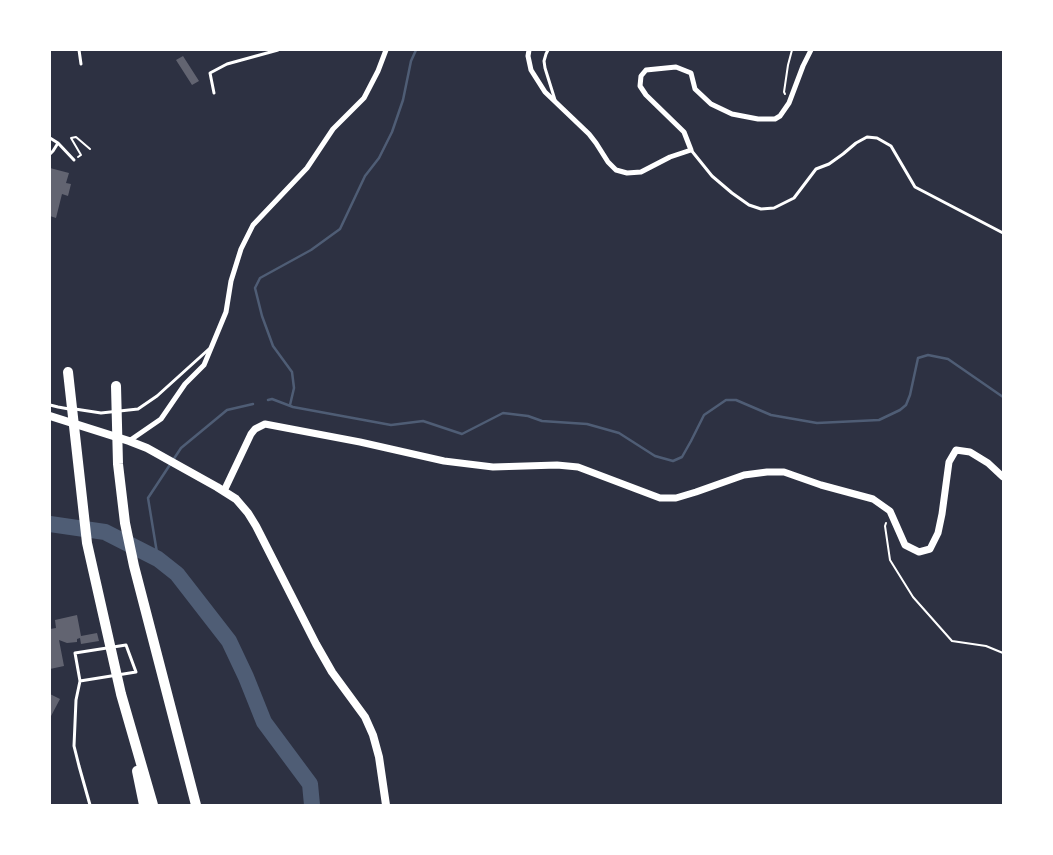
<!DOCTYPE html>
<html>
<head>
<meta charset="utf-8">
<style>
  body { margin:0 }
  #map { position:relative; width:1053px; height:855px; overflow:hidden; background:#2d3142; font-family:Roboto,sans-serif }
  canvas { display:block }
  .frame { position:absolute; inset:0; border:51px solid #fff; pointer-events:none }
</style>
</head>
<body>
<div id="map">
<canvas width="1053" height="855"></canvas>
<div class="frame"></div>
</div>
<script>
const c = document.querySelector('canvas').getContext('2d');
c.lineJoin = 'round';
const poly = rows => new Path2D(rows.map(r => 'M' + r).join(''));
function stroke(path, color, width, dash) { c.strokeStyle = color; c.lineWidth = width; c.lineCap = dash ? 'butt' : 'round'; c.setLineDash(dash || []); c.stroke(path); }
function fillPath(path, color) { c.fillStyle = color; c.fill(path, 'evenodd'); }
const stream = poly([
  [268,400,272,399,293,407,391,425,423,421,462,434,503,413,528,416,542,421,587,424,619,433,655,456,673,461,682,457,691,441,704,415,726,400,736,400,771,415,817,423,879,420,900,410,906,405,910,395,918,358,928,355,948,359,1003,397],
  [290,405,294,388,292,372,273,346,262,316,255,288,260,278,311,250,340,229,365,176,379,158,392,132,403,100,411,61,416,50],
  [158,559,148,498,181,448,227,410,253,404]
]);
const river = poly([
  [50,524,105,532,158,559,177,574,229,641,246,677,264,722,310,784,312,805]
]);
const building = poly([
  [183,56,199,81,192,85,176,60],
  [50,168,69,173,66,183,71,184,68,196,62,194,56,218,50,216],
  [77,615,81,636,97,633,99,641,81,644,80,638,77,639,77,642,67,643,59,640,64,666,50,669,50,629,56,628,55,620],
  [50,694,60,699,50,718]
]);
const path = poly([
  [785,94,784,92,788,65,792,50],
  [78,157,81,155,71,138,76,137,90,149],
  [886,523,885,526,890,560,913,597,952,641,986,646,1003,653]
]);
const service = poly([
  [79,50,81,64],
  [548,50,546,54,544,61,545,68,555,100],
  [214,93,210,73,227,64,278,50],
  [50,138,58,143,53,151,50,154],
  [58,143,74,160],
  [691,150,712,176,732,193,749,205,761,209,774,208,794,198,816,169,829,164,843,154,856,143,867,137,877,138,891,146,915,187,1003,233],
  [50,405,58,407,69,409],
  [75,409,101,413,138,409,157,396,209,349],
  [80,681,136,672,126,645,75,653,80,681,76,700,74,746,79,766,90,805]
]);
const minor = poly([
  [529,50,528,56,531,70,545,92,589,134,596,143,608,162,616,170,627,173,641,172,670,157,691,150,684,132,646,95,640,86,641,76,646,70,676,67,691,73,695,89,711,104,732,114,758,119,775,119,780,116,789,103,803,66,811,50],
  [129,441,161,419,185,384,204,365,226,312,231,281,241,249,253,225,307,168,333,129,364,98,378,71,386,50]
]);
const tertiary = poly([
  [224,491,251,434,255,429,265,424,360,442,444,461,493,467,557,465,578,467,660,498,676,498,696,492,744,475,767,472,784,472,821,485,873,499,890,511,905,545,919,552,930,549,938,533,942,514,949,462,956,450,970,452,988,463,1003,477]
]);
const secondary = poly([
  [50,416,129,441,147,448,217,487,236,499,248,513,256,526,316,644,332,672,365,717,373,735,379,757,386,805]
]);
const motorway = poly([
  [68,372,87,543,121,694,153,805],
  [116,386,118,464,125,523,134,566,196,805],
  [137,771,144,805]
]);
stroke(stream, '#4f5d75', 2.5);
stroke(river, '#4f5d75', 16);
fillPath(building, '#626471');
stroke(path, '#fff', 2);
stroke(service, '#fff', 3);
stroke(minor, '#fff', 5);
stroke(tertiary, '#fff', 7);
stroke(secondary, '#fff', 8);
stroke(motorway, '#fff', 10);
</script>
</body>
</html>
